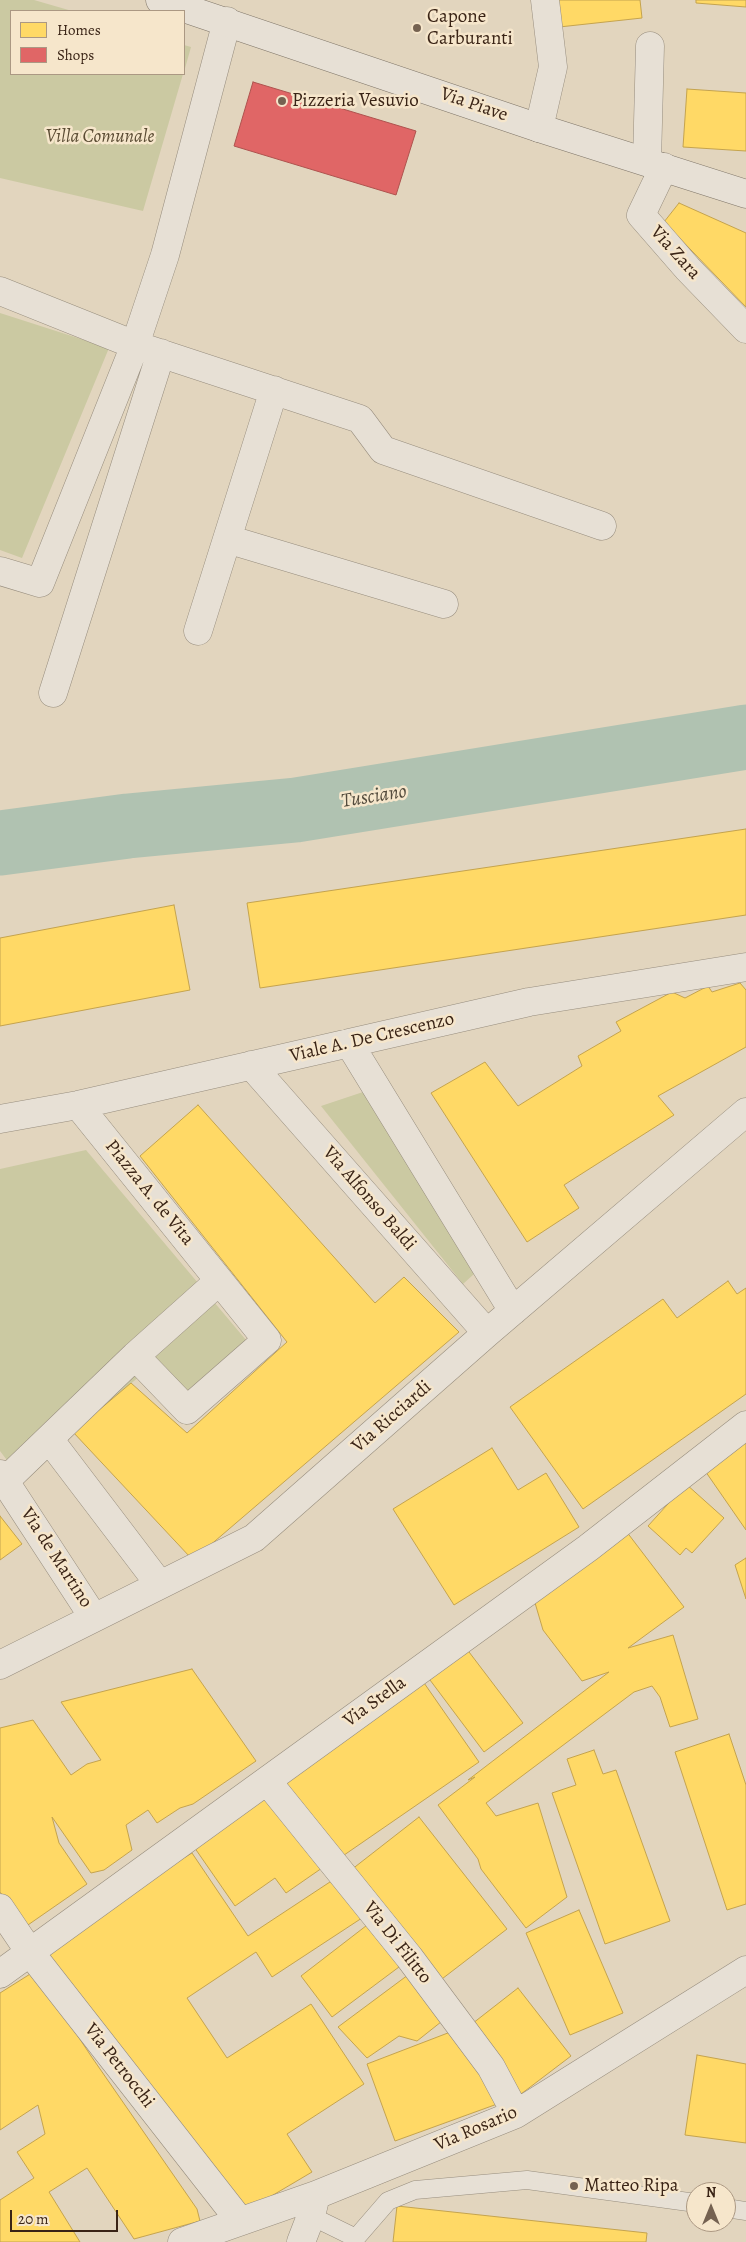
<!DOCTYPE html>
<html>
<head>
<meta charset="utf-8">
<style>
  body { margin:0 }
  #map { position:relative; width:746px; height:2242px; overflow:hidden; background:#e2d5be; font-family:Alegreya,serif }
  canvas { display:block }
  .legend { position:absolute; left:10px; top:10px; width:175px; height:65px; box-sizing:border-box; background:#f6e6cb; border:1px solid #ab9883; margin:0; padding:6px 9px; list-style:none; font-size:15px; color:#3a2416 }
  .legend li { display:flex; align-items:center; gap:10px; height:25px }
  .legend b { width:25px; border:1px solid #ab9883 }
  .north { position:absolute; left:686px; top:2182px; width:50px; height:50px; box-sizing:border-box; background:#f6e6cb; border:1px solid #ab9883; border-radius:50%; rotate:0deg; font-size:14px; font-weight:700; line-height:20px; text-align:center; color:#3a2416 }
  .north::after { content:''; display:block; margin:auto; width:18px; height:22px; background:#756251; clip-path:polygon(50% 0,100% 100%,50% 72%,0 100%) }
  .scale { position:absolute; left:10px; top:2210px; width:108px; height:22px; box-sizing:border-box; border:2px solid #3a2416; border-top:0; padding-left:6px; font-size:15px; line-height:18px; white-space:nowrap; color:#3a2416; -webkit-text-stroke:4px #f6e6cb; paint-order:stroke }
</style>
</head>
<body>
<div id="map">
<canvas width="746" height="2242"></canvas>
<ul class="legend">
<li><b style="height:14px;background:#ffd966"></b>Homes</li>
<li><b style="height:14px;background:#e06666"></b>Shops</li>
</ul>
<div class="north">N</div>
<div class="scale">20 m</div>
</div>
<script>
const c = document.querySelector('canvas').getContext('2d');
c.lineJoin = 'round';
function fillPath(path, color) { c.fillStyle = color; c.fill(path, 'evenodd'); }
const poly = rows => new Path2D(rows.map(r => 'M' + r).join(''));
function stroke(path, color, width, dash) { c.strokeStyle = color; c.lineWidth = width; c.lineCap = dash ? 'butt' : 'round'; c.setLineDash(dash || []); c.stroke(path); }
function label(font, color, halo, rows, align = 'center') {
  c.font = font + ' Alegreya,serif'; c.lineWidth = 5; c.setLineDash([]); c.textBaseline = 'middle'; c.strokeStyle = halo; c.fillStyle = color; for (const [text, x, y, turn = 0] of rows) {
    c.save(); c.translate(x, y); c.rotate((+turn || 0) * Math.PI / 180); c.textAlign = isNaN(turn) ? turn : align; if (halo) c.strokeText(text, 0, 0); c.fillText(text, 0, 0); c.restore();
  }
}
const green = poly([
  [0,0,34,0,72,11,11,11,11,74,183,74,143,211,0,178],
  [184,45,191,47,184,72],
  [0,313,109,348,22,558,0,550],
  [366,1091,474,1274,463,1284,321,1106],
  [86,1150,262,1359,186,1425,140,1376,73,1432,22,1480,0,1451,0,1169]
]);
const homes = poly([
  [547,0,640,0,642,18,550,28,547,0],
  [696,0,746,0,746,7,696,3,696,0],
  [687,89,746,93,746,151,683,147,687,89],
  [679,203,746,233,746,307,664,222,679,203],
  [746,829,746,915,260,988,247,903,746,829],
  [174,905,190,990,0,1026,0,938,174,905],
  [740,983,746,990,746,1047,658,1096,674,1115,564,1185,579,1208,527,1242,431,1093,485,1062,518,1106,582,1066,578,1056,621,1031,616,1022,672,992,685,998,708,986,712,992,740,983],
  [198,1105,375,1303,404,1277,459,1332,208,1547,190,1557,73,1432,131,1383,187,1433,287,1342,140,1156,198,1105],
  [728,1281,737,1294,746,1288,746,1394,583,1509,510,1407,663,1299,677,1318,728,1281],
  [746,1435,746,1530,701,1465,746,1435],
  [492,1448,518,1490,546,1473,579,1527,454,1605,393,1509,492,1448],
  [686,1484,724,1518,692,1553,686,1548,680,1555,648,1526,686,1484],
  [0,1516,22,1544,0,1560,0,1516],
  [623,1527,684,1607,628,1648,673,1635,698,1719,670,1727,660,1697,652,1686,634,1692,486,1803,496,1816,538,1803,567,1897,526,1928,481,1869,478,1859,438,1805,475,1777,468,1780,609,1672,582,1681,543,1630,533,1596,623,1527],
  [746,1558,746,1599,735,1565,746,1558],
  [466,1648,523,1723,484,1752,427,1676,466,1648],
  [192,1669,256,1761,193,1804,180,1808,157,1823,148,1810,126,1825,132,1850,104,1870,91,1873,52,1817,59,1843,87,1884,25,1927,0,1892,0,1728,33,1720,71,1775,87,1764,101,1760,61,1702,192,1669],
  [422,1680,479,1762,334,1862,277,1779,422,1680],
  [729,1734,746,1785,746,1904,727,1910,675,1752,729,1734],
  [594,1750,603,1774,616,1770,670,1921,605,1944,552,1793,576,1785,567,1759,594,1750],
  [269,1791,322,1868,286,1893,275,1878,235,1906,192,1844,269,1791],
  [419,1817,507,1929,438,1982,351,1870,419,1817],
  [192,1853,248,1936,339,1876,365,1916,272,1977,256,1952,187,1998,227,2058,311,2004,364,2084,287,2134,312,2172,241,2214,44,1955,111,1901,192,1853],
  [579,1910,623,2013,570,2035,526,1933,579,1910],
  [375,1919,407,1961,332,2017,301,1976,375,1919],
  [35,1971,91,2056,197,2209,200,2221,134,2239,87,2168,49,2192,80,2242,0,2242,0,2200,34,2178,17,2152,45,2134,38,2105,0,2130,0,1993,35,1971],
  [412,1972,446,2018,417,2041,399,2036,367,2058,338,2027,412,1972],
  [518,1988,571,2056,521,2094,468,2027,518,1988],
  [453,2031,500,2103,395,2141,367,2064,453,2031],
  [697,2055,746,2064,746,2143,685,2135,697,2055],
  [397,2206,647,2233,646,2242,393,2242,397,2206]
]);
const shops = poly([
  [253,82,416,131,396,195,234,146,253,82]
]);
const river = poly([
  [0,843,128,826,296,810,746,737]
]);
const service = poly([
  [726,2208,746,2211],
  [311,2216,356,2238,355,2242],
  [356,2238,388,2201,415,2190,527,2180,696,2203]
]);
const minor = poly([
  [539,128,553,67,545,0],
  [647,161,650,46],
  [664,167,641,215,688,269,746,329],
  [0,291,135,345,360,419,383,450,602,526],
  [227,539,444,604],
  [0,571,40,583,135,345,165,255,227,21],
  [198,631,274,390],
  [53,693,161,353],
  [349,1043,513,1311],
  [251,1065,487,1333],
  [78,1105,267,1340,187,1410,135,1356],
  [0,1119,78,1105,529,1002,746,967],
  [49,1439,160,1585],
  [0,1474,94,1618],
  [5,1481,135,1356,219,1281],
  [0,1665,254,1538,487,1333,746,1112],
  [267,1781,409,1957,491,2067,516,2114],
  [0,1908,29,1951,240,2221],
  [0,1974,588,1548,746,1425],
  [182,2242,316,2195,516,2114,746,1970],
  [301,2242,311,2216,316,2195]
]);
const secondary = poly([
  [160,0,539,128,746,194]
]);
const markers = [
  [417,28,5,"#756251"],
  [282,101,5,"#756251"],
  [574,2186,5,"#756251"]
];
const poiNames = [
  ["Capone",427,17],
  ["Carburanti",427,39],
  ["Pizzeria Vesuvio",292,101],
  ["Matteo Ripa",584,2186]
];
const streetNames = [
  ["Via Piave",474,105,19],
  ["Via Zara",675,253,48],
  ["Viale A. De Crescenzo",372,1038,-13],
  ["Piazza A. de Vita",149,1193,51],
  ["Via Alfonso Baldi",369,1199,49],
  ["Via Ricciardi",392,1417,-41],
  ["Via de Martino",56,1558,57],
  ["Via Stella",375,1702,-36],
  ["Via Di Filitto",397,1943,52],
  ["Via Petrocchi",119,2066,52],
  ["Via Rosario",476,2129,-23]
];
const parkNames = [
  ["Villa Comunale",100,137]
];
const waterNames = [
  ["Tusciano",374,797,-9]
];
fillPath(green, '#cbc9a2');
fillPath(homes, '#ffd966');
stroke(homes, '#c4a34e', 1);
fillPath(shops, '#e06666');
stroke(shops, '#ae524e', 1);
stroke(river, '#b0c2b1', 65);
stroke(service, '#978d7e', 19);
stroke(minor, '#978d7e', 29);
stroke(secondary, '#7f7568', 29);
stroke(service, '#e7e0d5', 18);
stroke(minor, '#e7e0d5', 28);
stroke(secondary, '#e7e0d5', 28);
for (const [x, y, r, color] of markers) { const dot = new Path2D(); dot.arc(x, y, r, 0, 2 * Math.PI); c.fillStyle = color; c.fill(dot); stroke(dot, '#f6e6cb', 2); }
label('19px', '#3a2416', '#f6e6cb', poiNames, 'left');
label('19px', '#3a2416', '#f6e6cb', streetNames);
label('italic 19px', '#5a4b33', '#f6e6cb', parkNames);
label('italic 20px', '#524a3c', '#f6e6cb', waterNames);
</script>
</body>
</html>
